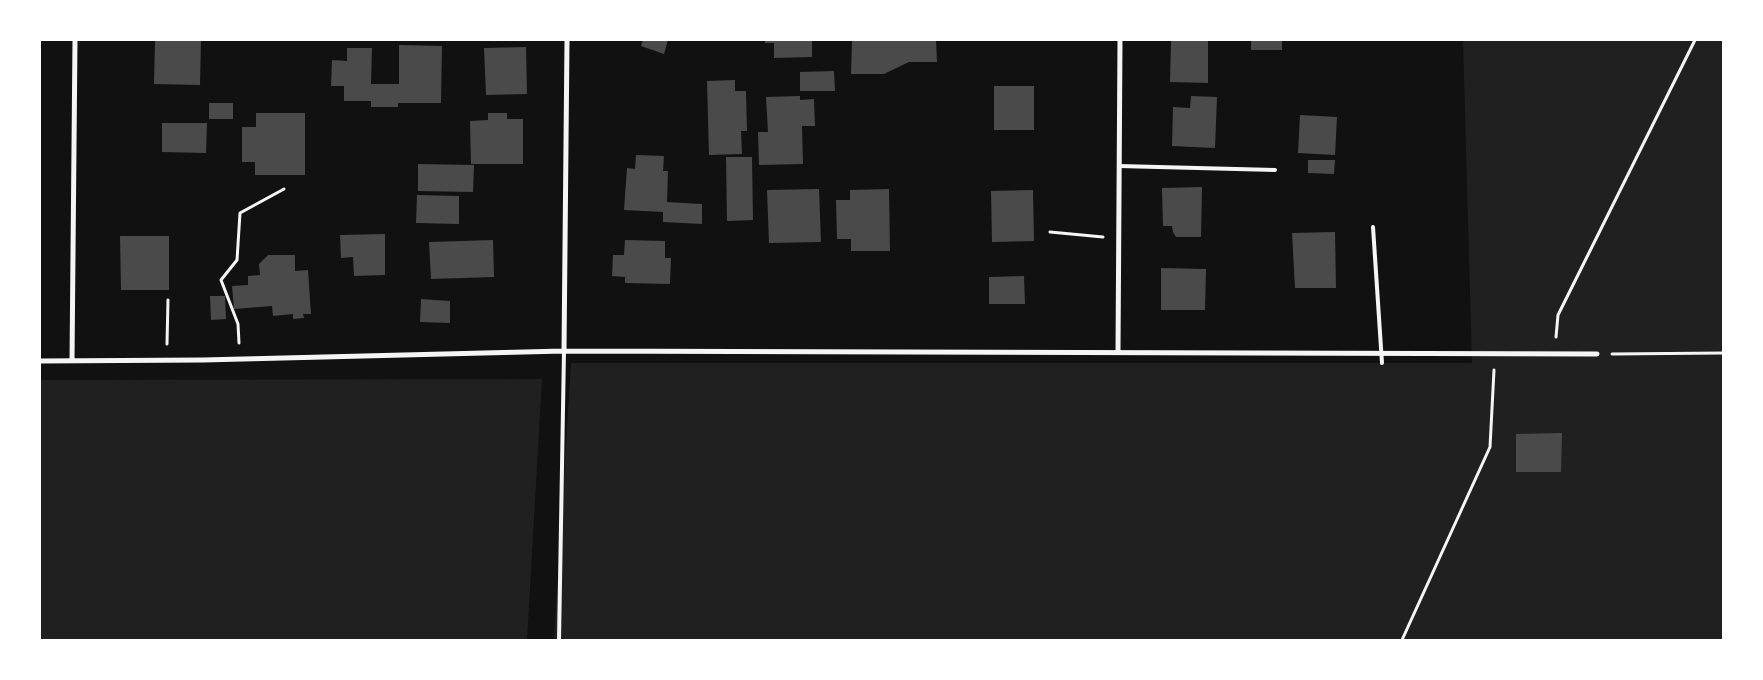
<!DOCTYPE html>
<html>
<head>
<meta charset="utf-8">
<style>
  body { margin:0 }
  #map { position:relative; width:1763px; height:680px; overflow:hidden; background:#111; font-family:"Zilla Slab",serif }
  canvas { display:block }
  .frame { position:absolute; inset:0; border:41px solid #fff; pointer-events:none }
</style>
</head>
<body>
<div id="map">
<canvas width="1763" height="680"></canvas>
<div class="frame"></div>
</div>
<script>
const c = document.querySelector('canvas').getContext('2d');
c.lineJoin = 'round';
function fillPath(path, color) { c.fillStyle = color; c.fill(path, 'evenodd'); }
const poly = rows => new Path2D(rows.map(r => 'M' + r).join(''));
function stroke(path, color, width, dash) { c.strokeStyle = color; c.lineWidth = width; c.lineCap = dash ? 'butt' : 'round'; c.setLineDash(dash || []); c.stroke(path); }
const green = poly([
  [1463,40,1723,40,1723,640,554,640,571,363,1472,363],
  [542,379,527,640,40,640,40,380]
]);
const building = poly([
  [155,40,201,40,200,85,154,84],
  [643,40,668,40,664,54,641,46],
  [765,40,812,40,812,57,774,58,774,43,765,43],
  [852,40,936,40,937,62,909,62,884,74,851,74],
  [1171,40,1208,40,1208,83,1170,82],
  [1251,40,1282,40,1282,50,1251,50],
  [399,45,442,46,441,103,398,103,398,107,371,107,371,101,344,101,344,86,331,86,332,60,347,61,347,48,372,48,371,84,399,84],
  [526,47,527,94,486,95,484,48],
  [834,71,835,91,800,91,800,72],
  [735,80,735,91,746,91,747,131,741,131,742,154,709,155,707,81],
  [994,86,1034,86,1034,130,994,130],
  [800,96,800,100,814,99,815,126,802,126,803,164,759,165,758,132,768,132,766,97],
  [1191,96,1217,97,1215,148,1172,146,1173,107,1190,108],
  [209,103,233,103,233,119,209,119],
  [256,113,305,113,305,175,255,175,255,162,242,162,242,127,256,127],
  [488,113,507,113,507,119,523,119,523,164,471,164,470,121,488,120],
  [1300,115,1337,117,1335,155,1298,153],
  [162,123,207,123,206,153,162,152],
  [636,155,664,156,663,171,668,171,667,202,702,204,702,224,663,222,663,212,624,210,627,168,635,169],
  [726,157,752,157,753,220,727,221],
  [1308,160,1335,160,1334,174,1308,173],
  [418,164,474,165,473,192,418,191],
  [1202,187,1201,237,1176,237,1173,232,1172,226,1163,226,1162,188],
  [819,189,821,242,769,243,767,190],
  [889,189,890,251,851,251,851,239,837,239,836,200,850,200,850,190],
  [1033,190,1034,241,992,242,991,191],
  [417,195,459,196,459,224,416,223],
  [1335,232,1336,288,1295,288,1292,233],
  [385,234,385,275,354,276,353,257,341,258,340,235],
  [120,236,169,236,169,290,121,290],
  [493,240,494,277,431,279,429,242],
  [625,240,665,241,665,258,671,258,670,284,625,283,625,277,612,276,613,255,624,255],
  [268,255,295,255,295,271,308,270,311,314,303,314,304,318,293,319,293,314,273,316,272,306,234,309,232,286,248,285,248,276,260,275,259,264],
  [1161,268,1206,269,1205,310,1161,310],
  [1024,276,1025,304,989,304,989,277],
  [210,296,225,296,226,319,211,320],
  [421,299,450,301,450,323,420,322],
  [1562,433,1561,472,1516,472,1516,434]
]);
const path = poly([
  [1050,232,1103,237],
  [1556,337,1558,315,1695,40],
  [239,343,238,324,221,280,237,260,240,213,284,189],
  [167,344,168,300],
  [1612,354,1723,353],
  [1402,640,1490,447,1494,370]
]);
const service = poly([
  [1119,166,1275,170],
  [1373,227,1382,363],
  [559,640,564,351]
]);
const minor = poly([
  [564,351,567,40],
  [1118,351,1120,40],
  [40,361,203,360,564,351,1597,354],
  [72,361,75,40]
]);
fillPath(green, '#202020');
fillPath(building, '#4a4a4a');
stroke(path, '#f5f5f5', 3);
stroke(service, '#f5f5f5', 4);
stroke(minor, '#f5f5f5', 5);
</script>
</body>
</html>
